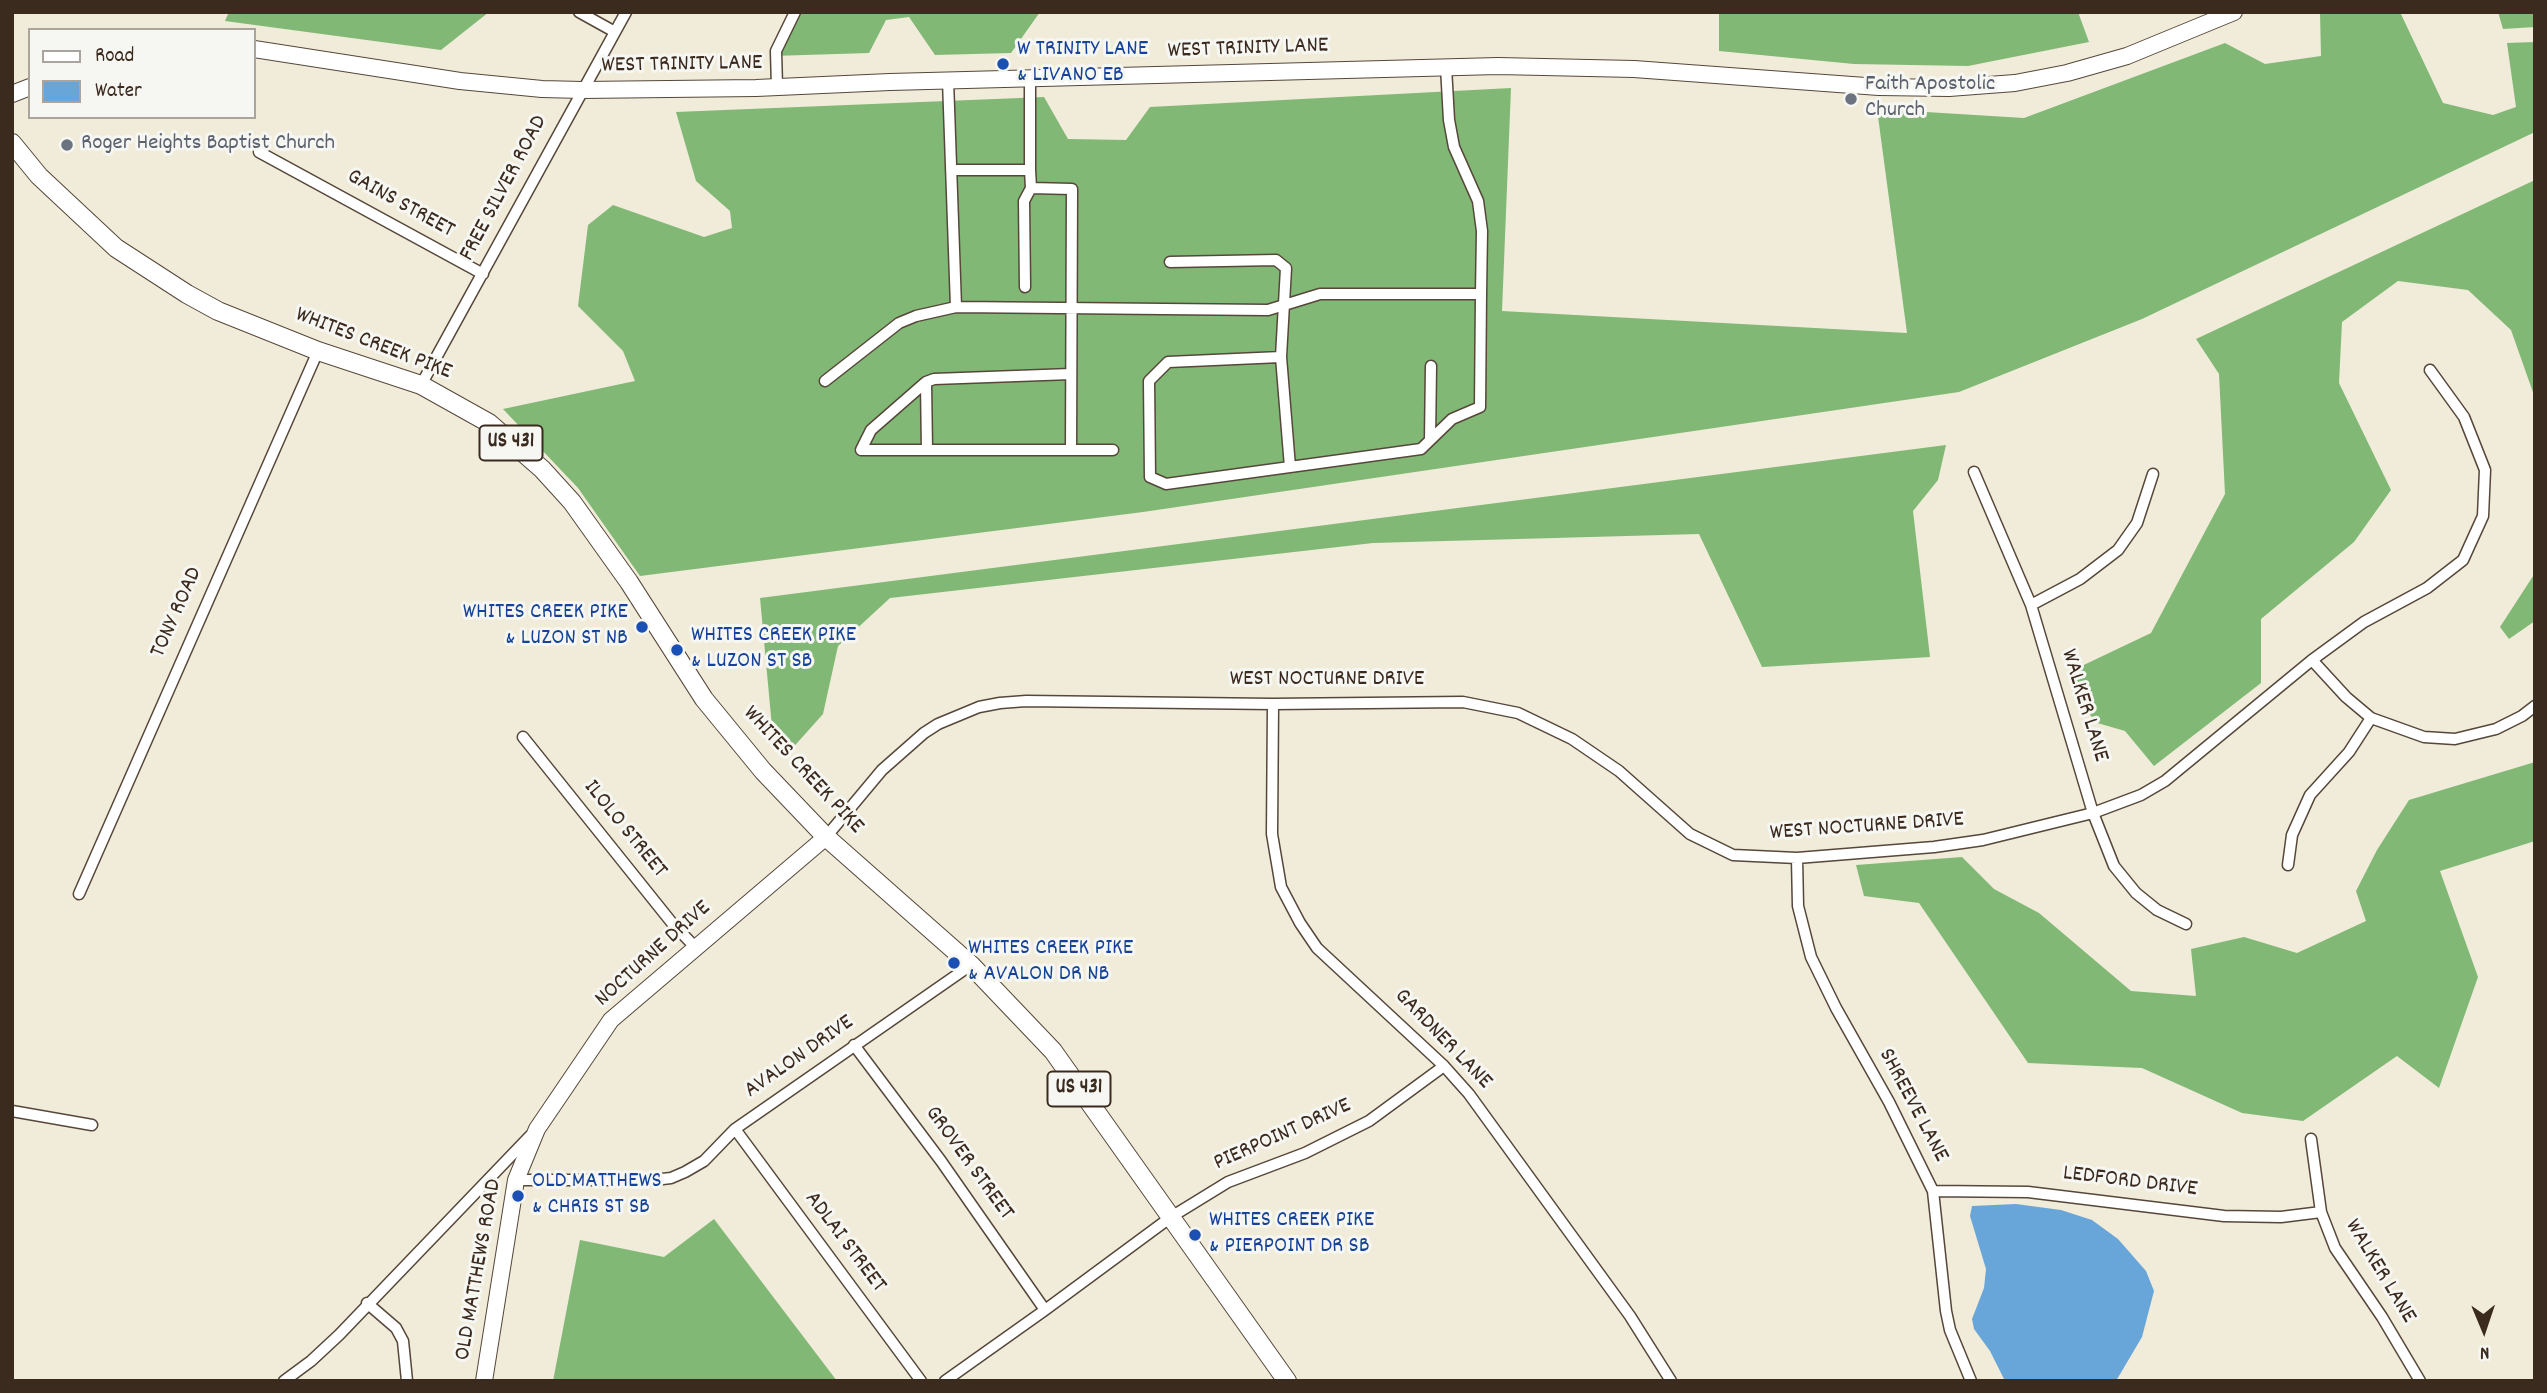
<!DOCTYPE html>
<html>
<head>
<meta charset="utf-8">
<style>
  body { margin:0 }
  #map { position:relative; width:2547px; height:1393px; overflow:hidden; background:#f0ecd9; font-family:Dekko,sans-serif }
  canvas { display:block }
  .frame { position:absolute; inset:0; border:14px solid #3b2a1e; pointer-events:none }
  .legend { position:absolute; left:28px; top:28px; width:228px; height:91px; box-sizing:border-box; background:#f6f6f2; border:2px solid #aba49d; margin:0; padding:9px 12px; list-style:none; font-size:21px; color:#3b2a1e }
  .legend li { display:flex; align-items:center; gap:14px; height:35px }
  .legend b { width:35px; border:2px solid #aba49d }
  .north { position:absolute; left:2449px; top:1295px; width:70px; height:70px; -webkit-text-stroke:5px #f6f6f2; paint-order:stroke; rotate:178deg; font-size:19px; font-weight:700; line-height:28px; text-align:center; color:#3b2a1e }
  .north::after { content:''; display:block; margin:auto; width:24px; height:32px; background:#3b2a1e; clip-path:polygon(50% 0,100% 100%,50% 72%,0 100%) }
</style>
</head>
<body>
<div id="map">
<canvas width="2547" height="1393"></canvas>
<div class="frame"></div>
<ul class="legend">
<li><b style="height:9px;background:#fff"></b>Road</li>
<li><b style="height:19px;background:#68a6da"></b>Water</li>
</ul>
<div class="north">N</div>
</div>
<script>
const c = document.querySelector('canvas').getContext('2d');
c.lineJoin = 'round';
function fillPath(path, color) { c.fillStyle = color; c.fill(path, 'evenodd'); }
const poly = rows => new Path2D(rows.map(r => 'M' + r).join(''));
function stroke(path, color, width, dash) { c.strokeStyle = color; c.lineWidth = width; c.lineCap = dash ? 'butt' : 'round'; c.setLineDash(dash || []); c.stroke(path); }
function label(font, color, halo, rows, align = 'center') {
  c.font = font + ' Dekko,sans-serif'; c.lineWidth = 6; c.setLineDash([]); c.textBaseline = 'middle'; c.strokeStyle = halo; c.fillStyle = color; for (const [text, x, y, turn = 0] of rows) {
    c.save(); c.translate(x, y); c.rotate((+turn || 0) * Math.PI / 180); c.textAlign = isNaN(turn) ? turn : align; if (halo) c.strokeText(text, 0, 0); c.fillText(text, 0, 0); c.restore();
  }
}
const forest = poly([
  [229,12,489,12,441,50,225,21],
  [792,12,1040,12,1011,53,935,55,909,17,886,20,869,53,772,56],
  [1719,12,2078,12,2089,42,1968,66,1854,64,1719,51],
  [2320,12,2400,12,2443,103,2493,115,2516,107,2507,43,2535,42,2535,132,2142,319,1959,392,1143,512,640,576,578,488,503,409,635,381,623,351,578,306,588,225,613,205,704,237,732,228,730,211,696,181,676,112,1044,97,1068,139,1126,140,1150,107,1511,88,1502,311,1907,333,1877,109,2024,118,2225,43,2265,64,2321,56],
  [2498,12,2535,12,2535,27,2503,29],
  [2535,180,2535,398,2511,330,2468,290,2398,281,2342,322,2339,383,2391,490,2354,542,2261,619,2261,683,2154,766,2125,731,2094,722,2069,672,2151,633,2225,494,2219,374,2196,339],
  [1946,445,1938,480,1913,511,1930,657,1762,667,1699,534,1373,543,890,598,838,646,823,714,789,752,772,727,760,598],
  [2535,573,2535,621,2509,639,2500,627],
  [2535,762,2535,841,2440,871,2478,977,2439,1088,2397,1056,2303,1121,2242,1113,2142,1068,2028,1063,1919,903,1864,896,1856,865,1962,857,1994,889,2039,913,2131,991,2196,996,2191,949,2244,937,2297,953,2366,921,2356,891,2377,850,2409,800],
  [714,1219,837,1381,553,1381,580,1240,664,1257]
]);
const water = poly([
  [2016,1204,2061,1210,2092,1220,2118,1239,2146,1271,2154,1291,2142,1337,2116,1381,2005,1381,1990,1351,1974,1329,1972,1319,1984,1288,1986,1269,1970,1216,1972,1206]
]);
const street = poly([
  [579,12,615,32],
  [1030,78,1030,170],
  [948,80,956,307,1268,310,1320,294,1481,294,1482,231,1478,201,1454,147,1449,120,1446,67],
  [777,87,776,51,795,12],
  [259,152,483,274],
  [951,170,1030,170,1031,188],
  [1170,262,1276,260,1286,268,1281,357,1168,362,1149,381,1150,477,1166,484,1421,449,1452,419,1480,407,1481,294],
  [1025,287,1024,201,1031,188,1072,189,1071,450,1113,450],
  [1281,357,1290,467],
  [1071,374,934,379,926,382,871,430,861,450,1071,450],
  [825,381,899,323,916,316,956,307],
  [926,382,927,450],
  [421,385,626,12],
  [1430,440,1431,366],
  [1974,472,2031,605,2093,813,2114,866,2136,893,2157,910,2186,924],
  [2031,605,2080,579,2118,550,2137,523,2153,474],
  [2312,660,2346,697,2371,718,2424,737,2455,739,2496,729,2522,716,2535,706],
  [1273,704,1272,834,1281,887,1300,923,1317,948,1444,1066,1469,1094,1630,1316,1671,1381],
  [523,737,672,923,695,947],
  [826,837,882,770,924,733,938,724,979,707,1000,703,1026,701,1273,704,1463,702,1518,713,1572,739,1619,771,1690,834,1733,855,1797,858,1934,847,1983,840,2093,813,2141,795,2165,781,2312,660,2364,622,2427,588,2463,560,2483,516,2485,470,2464,417,2430,370],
  [1797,858,1798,906,1811,957,1836,1008,1889,1102,1933,1191,1946,1311,1950,1330,1971,1381],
  [2288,865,2292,835,2310,795,2349,752,2371,718],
  [79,894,318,351],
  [854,1045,941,1161,1045,1310],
  [12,1111,92,1125],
  [735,1129,921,1381],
  [2311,1139,2321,1212,2335,1248,2382,1317,2420,1381],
  [516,1180,654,1180,671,1178,685,1172,704,1161,735,1129,971,965],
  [1933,1191,2028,1192,2224,1216,2281,1217,2321,1212],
  [367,1303,396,1328,403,1341,407,1381],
  [284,1381,311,1361,339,1335,530,1136],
  [945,1381,1045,1310,1171,1217,1228,1182,1305,1153,1369,1121,1444,1066]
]);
const secondary = poly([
  [254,49,460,81,542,89,582,90,756,88,890,82,1498,66,1634,69,1879,87,1949,88,2015,83,2067,73,2127,56,2234,12],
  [12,94,30,87],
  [484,1381,516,1180,537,1129,611,1020,826,837]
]);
const primary = poly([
  [12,143,39,176,116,248,187,294,218,311,318,351,421,385,489,423,542,469,572,502,629,582,704,699,763,771,826,837,971,965,1053,1051,1287,1381]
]);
const markers = [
  [1003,64,7,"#1a4fb4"],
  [1851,99,7,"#6b7280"],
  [67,145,7,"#6b7280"],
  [642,627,7,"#1a4fb4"],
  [677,650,7,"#1a4fb4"],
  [954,963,7,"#1a4fb4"],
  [518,1196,7,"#1a4fb4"],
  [1195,1235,7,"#1a4fb4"]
];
const shields = [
  [511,443,63],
  [1079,1089,63]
];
const shieldNames = [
  ["US 431",511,443],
  ["US 431",1079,1089]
];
const streetNames = [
  ["WEST TRINITY LANE",1248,50,-2],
  ["WEST TRINITY LANE",682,66,-1],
  ["FREE SILVER ROAD",505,189,-62],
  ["GAINS STREET",400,205,29],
  ["WHITES CREEK PIKE",373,345,21],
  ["TONY ROAD",178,613,-66],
  ["WEST NOCTURNE DRIVE",1327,681],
  ["WALKER LANE",2083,706,73],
  ["WHITES CREEK PIKE",802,771,47],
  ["WEST NOCTURNE DRIVE",1867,828,-4],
  ["ILOLO STREET",624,830,51],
  ["NOCTURNE DRIVE",654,955,-42],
  ["GARDNER LANE",1442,1040,46],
  ["AVALON DRIVE",800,1058,-35],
  ["SHREEVE LANE",1912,1106,62],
  ["PIERPOINT DRIVE",1283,1136,-24],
  ["GROVER STREET",968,1164,54],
  ["LEDFORD DRIVE",2130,1183,7],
  ["ADLAI STREET",844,1243,53],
  ["OLD MATTHEWS ROAD",480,1270,-80],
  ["WALKER LANE",2379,1272,59]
];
const transitNames = [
  ["W TRINITY LANE",1017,51],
  ["& LIVANO EB",1017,77],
  ["WHITES CREEK PIKE",628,614,"right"],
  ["& LUZON ST NB",628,640,"right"],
  ["WHITES CREEK PIKE",691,637],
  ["& LUZON ST SB",691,663],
  ["WHITES CREEK PIKE",968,950],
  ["& AVALON DR NB",968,976],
  ["OLD MATTHEWS",532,1183],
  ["& CHRIS ST SB",532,1209],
  ["WHITES CREEK PIKE",1209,1222],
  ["& PIERPOINT DR SB",1209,1248]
];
const worshipNames = [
  ["Faith Apostolic",1865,86],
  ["Church",1865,112],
  ["Roger Heights Baptist Church",81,145]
];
fillPath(forest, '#81b875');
fillPath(water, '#68a6da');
stroke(street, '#56473a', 13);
stroke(secondary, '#56473a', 18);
stroke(primary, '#56473a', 20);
stroke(street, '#fff', 10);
stroke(secondary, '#fff', 16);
stroke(primary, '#fff', 18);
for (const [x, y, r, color] of markers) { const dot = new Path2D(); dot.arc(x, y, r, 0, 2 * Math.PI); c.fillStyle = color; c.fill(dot); stroke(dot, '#f6f6f2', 2.5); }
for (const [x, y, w] of shields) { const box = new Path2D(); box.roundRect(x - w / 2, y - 17.5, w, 35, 5); c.fillStyle = '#f6f6f2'; c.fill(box); stroke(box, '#3b2a1e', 2); }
label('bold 21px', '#3b2a1e', null, shieldNames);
label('23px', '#3b2a1e', '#f6f6f2', streetNames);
label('23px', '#164399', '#f6f6f2', transitNames, 'left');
label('23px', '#5b616d', '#f6f6f2', worshipNames, 'left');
</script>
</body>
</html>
